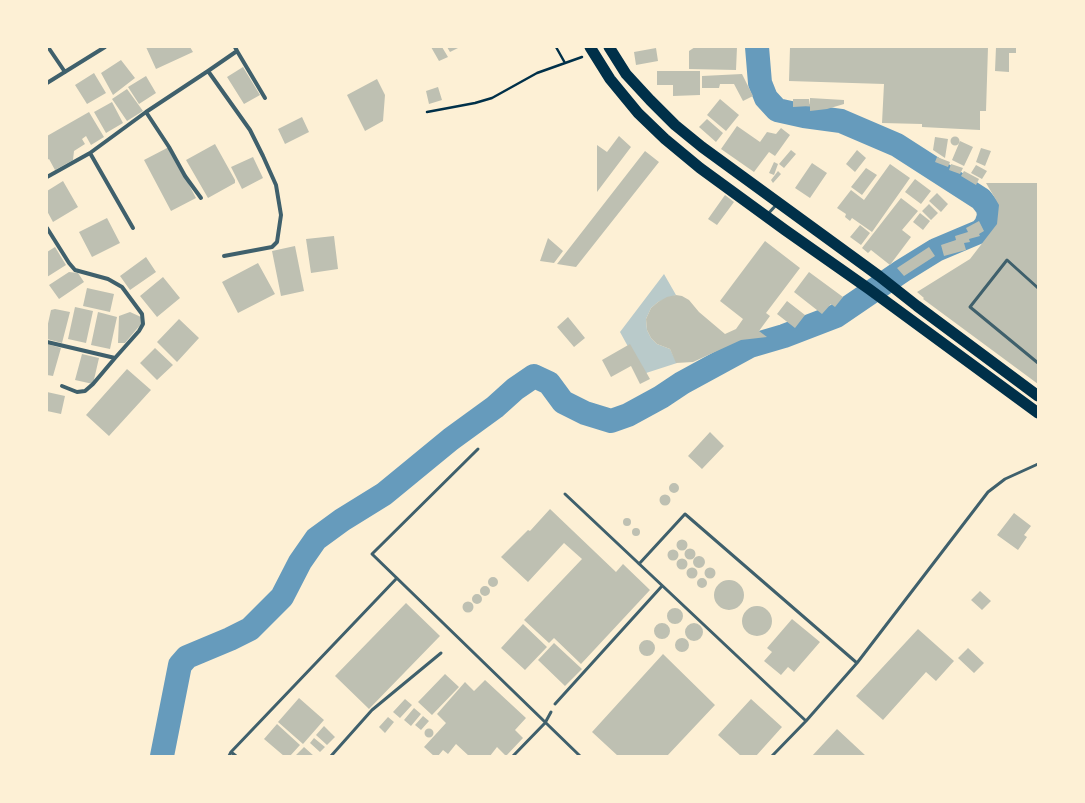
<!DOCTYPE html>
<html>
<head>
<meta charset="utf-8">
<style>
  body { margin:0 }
  #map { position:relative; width:1085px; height:803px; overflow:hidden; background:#fdf0d5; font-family:Signika,sans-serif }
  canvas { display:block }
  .frame { position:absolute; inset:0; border:48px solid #fdf0d5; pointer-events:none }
</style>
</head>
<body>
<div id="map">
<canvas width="1085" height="803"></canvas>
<div class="frame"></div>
</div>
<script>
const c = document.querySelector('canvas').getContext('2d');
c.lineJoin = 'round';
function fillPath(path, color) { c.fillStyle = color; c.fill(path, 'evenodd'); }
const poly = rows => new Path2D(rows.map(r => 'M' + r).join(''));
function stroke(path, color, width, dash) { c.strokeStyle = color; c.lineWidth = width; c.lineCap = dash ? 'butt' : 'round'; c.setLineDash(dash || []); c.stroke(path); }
const green = poly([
  [664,274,676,295,658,302,651,308,646,319,647,330,651,338,657,344,670,349,677,363,643,374,620,332]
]);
const river = poly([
  [162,756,180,665,187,657,230,639,250,629,282,597,300,562,316,539,342,520,384,494,451,439,495,407,515,389,534,376,549,383,563,402,585,413,611,421,628,415,661,397,682,383,750,346,784,336,836,316,902,271,936,250,981,231,986,225,989,216,988,208,981,199,897,145,841,121,804,116,777,110,766,98,760,83,757,47]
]);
const building = poly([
  [146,47,190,47,193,52,156,69],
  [431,47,442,47,448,57,439,61],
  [447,47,460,47,450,52],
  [695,47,737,47,736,70,689,69,689,51],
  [790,47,988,47,986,111,980,111,980,130,922,127,922,124,882,123,884,84,789,81],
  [996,47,1016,47,1016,53,1009,53,1009,72,995,71],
  [656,48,658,61,636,65,634,52],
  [121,60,135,78,113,95,101,73],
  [243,67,260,95,244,104,227,77],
  [657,71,700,71,700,95,673,96,673,85,657,85],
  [94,73,106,93,87,104,75,85],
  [742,74,753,96,743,101,734,84,720,84,719,88,702,88,702,76],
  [146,76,156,93,139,104,128,87],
  [377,79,385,95,383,121,365,131,347,95],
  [438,87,442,100,429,104,426,91],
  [127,89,143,111,127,121,112,99],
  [810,98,844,100,844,104,827,109,810,111],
  [720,99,739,115,726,131,707,115],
  [793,99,809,99,810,106,793,107],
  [112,102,123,123,106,133,94,112],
  [89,112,104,137,91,145,86,136,82,139,85,144,74,151,73,160,55,170,49,159,47,160,47,136],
  [302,117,309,132,285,144,278,129],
  [707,119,723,133,716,142,699,127],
  [737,126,760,142,767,132,776,134,781,128,790,135,775,156,769,152,754,172,721,149],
  [619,136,631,147,597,192,597,145,607,152],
  '950.5 141a4.5 4.5 0 1 1 9 0a4.5 4.5 0 1 1-9 0Z',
  [935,137,948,139,945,158,933,150],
  [960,141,973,147,964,166,952,160],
  [215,144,235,180,235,183,208,198,186,160],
  [169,147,196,198,171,211,144,160],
  [981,148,991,151,985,166,976,162],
  [791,150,796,154,784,168,779,164],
  [857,150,866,158,855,172,846,164],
  [645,151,659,162,576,267,557,264],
  [253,157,263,178,242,189,231,167],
  [937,157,950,162,948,167,935,162],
  [774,162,778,164,774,175,769,173],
  [812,163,827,173,810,198,795,188],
  [890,164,910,178,872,232,852,218,850,221,845,217,846,214,837,208,851,190,864,200],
  [951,164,963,168,960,174,949,170],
  [976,165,987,171,982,179,971,173],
  [866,168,877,175,862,195,851,187],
  [778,171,781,174,773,183,771,180],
  [964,171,979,179,976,185,961,176],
  [915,179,931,191,921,204,905,192],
  [63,181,78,207,53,222,47,211,47,191],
  [986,183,1038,183,1038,384,923,299,924,298,917,292,970,259,997,224,999,205],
  [937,193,948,204,941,212,929,201],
  [725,195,734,202,717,225,708,219],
  [901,198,918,211,902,230,911,237,890,265,871,250,868,253,862,248],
  [929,204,938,213,931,220,922,211],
  [920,213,930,221,923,230,913,222],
  [107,218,120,243,92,257,79,232],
  [979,221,984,231,979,234,980,236,969,239,970,242,964,243,966,250,944,256,941,245,956,240,955,236,968,232,966,228],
  [860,225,870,233,861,245,850,237],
  [334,236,338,269,311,273,306,239],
  [548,238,563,251,554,263,540,261],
  [765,241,800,268,766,313,770,316,759,331,767,337,741,340,693,362,676,363,670,349,657,344,651,338,647,330,646,319,651,308,658,302,667,297,676,295,682,296,689,300,699,312,725,334,736,329,743,319,720,301],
  [295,246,304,291,281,296,272,251],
  [55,247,66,265,47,277,47,252],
  [929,247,935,256,904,276,897,268],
  [146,257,156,272,130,290,120,276],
  [258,263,275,294,238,313,222,282],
  [69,272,78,273,84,282,59,299,49,285],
  [809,272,843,297,835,307,831,304,822,314,794,292],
  [163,277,180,298,157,317,140,296],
  [87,288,114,294,110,312,83,306],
  [787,301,805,315,795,328,777,314],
  [75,307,93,311,86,343,68,339],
  [55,309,70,312,62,343,47,339,47,328,51,310],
  [98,312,117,317,110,349,91,345],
  [130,312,141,317,141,324,125,343,118,343,119,316],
  [568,317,585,338,574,347,557,327],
  [179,319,199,338,177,362,157,342],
  [47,344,61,348,53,376,47,375],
  [630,344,650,379,640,384,631,366,611,377,602,360],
  [155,348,173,365,157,380,140,363],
  [82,354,99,358,93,384,75,380],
  [127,369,151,390,109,436,86,415],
  [47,392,65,396,61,414,47,411],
  [710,432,724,446,702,469,688,456],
  '669 488a5 5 0 1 1 10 0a5 5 0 1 1-10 0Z',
  '659.5 500a5.5 5.5 0 1 1 11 0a5.5 5.5 0 1 1-11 0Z',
  [550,509,616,572,623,564,650,590,581,664,554,638,549,643,524,620,582,559,564,543,528,582,501,557,528,530,530,531],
  [1014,513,1031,526,1024,535,1027,537,1018,550,997,535],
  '623 522a4 4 0 1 1 8 0a4 4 0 1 1-8 0Z',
  '632 532a4 4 0 1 1 8 0a4 4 0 1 1-8 0Z',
  '676.5 545a5.5 5.5 0 1 1 11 0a5.5 5.5 0 1 1-11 0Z',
  '684.5 554a5.5 5.5 0 1 1 11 0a5.5 5.5 0 1 1-11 0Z',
  '667.5 555a5.5 5.5 0 1 1 11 0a5.5 5.5 0 1 1-11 0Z',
  '693 562a6 6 0 1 1 12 0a6 6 0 1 1-12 0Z',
  '676.5 564a5.5 5.5 0 1 1 11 0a5.5 5.5 0 1 1-11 0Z',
  '704.5 573a5.5 5.5 0 1 1 11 0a5.5 5.5 0 1 1-11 0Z',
  '686.5 573a5.5 5.5 0 1 1 11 0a5.5 5.5 0 1 1-11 0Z',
  '488 582a5 5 0 1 1 10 0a5 5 0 1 1-10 0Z',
  '697 583a5 5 0 1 1 10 0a5 5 0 1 1-10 0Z',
  '714 595a15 15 0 1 1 30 0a15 15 0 1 1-30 0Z',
  '480 591a5 5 0 1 1 10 0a5 5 0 1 1-10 0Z',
  [980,591,991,601,982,610,971,600],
  '472 599a5 5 0 1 1 10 0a5 5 0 1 1-10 0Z',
  '462.5 607a5.5 5.5 0 1 1 11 0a5.5 5.5 0 1 1-11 0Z',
  [406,603,440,636,369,709,335,676],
  '742 621a15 15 0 1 1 30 0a15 15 0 1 1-30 0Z',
  '667 616a8 8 0 1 1 16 0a8 8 0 1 1-16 0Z',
  [792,619,820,642,794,672,788,667,781,675,764,661,772,652,767,648],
  '654 631a8 8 0 1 1 16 0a8 8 0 1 1-16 0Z',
  '685 632a9 9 0 1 1 18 0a9 9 0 1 1-18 0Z',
  [523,624,547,647,525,670,501,648],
  [918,629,954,661,936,681,926,672,883,720,856,696],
  '675 645a7 7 0 1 1 14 0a7 7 0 1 1-14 0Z',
  '639 648a8 8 0 1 1 16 0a8 8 0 1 1-16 0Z',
  [554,643,582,669,565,686,538,660],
  [968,648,984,663,974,673,958,658],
  [663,654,715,705,667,756,618,756,592,732],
  [445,674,459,687,432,715,418,702],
  [485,680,526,718,515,730,523,738,506,756,497,747,490,756,469,756,456,744,448,754,443,750,438,756,434,756,424,747,446,723,437,714,465,682,474,691],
  [299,698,324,720,303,744,278,722],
  [405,699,412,705,400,718,393,712],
  [751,699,782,727,756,756,741,756,718,735],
  [414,708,421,714,411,726,404,720],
  [423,716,429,721,421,730,415,725],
  [388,717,394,722,385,733,379,727],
  [277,724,300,745,290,756,284,756,264,739],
  [324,726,335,737,327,745,316,735],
  '424.5 733a4.5 4.5 0 1 1 9 0a4.5 4.5 0 1 1-9 0Z',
  [837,729,866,756,812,756],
  [314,738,325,747,320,752,310,743],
  [304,747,314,756,295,756]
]);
const path = poly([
  [556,47,565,63],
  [427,112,475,103,492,98,537,73,582,57]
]);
const service = poly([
  [767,215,777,204],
  [1038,288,1007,260,970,307,1038,363],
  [478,449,372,554,580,756],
  [565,494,806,721],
  [639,564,685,514,857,663],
  [555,704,662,586],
  [231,752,236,756],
  [229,756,231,752,397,578],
  [331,756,372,710,441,653],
  [513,756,545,723,551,712],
  [772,756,806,721,857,663,988,492,1005,479,1038,464]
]);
const minor = poly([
  [48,47,65,72],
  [237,51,265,98],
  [208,71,250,130,263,156,276,185,281,215,277,242,272,247,224,256],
  [47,83,105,47],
  [146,112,169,147,185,176,201,198],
  [90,153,133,228],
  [47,177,90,153,146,112,208,71,237,51,235,47],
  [47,228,69,263,75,270,108,279,122,287,142,314,143,324,139,331,115,358,47,342],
  [62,386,77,392,85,391,93,384,115,358]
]);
const trunk = poly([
  [590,47,610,79,638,113,665,139,700,168,785,230,869,289,1038,413],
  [609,47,626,74,650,100,675,125,702,147,879,276,917,306,1038,396]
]);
fillPath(green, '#b9caca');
stroke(river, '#669bbc', 24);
fillPath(building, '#bec0b2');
stroke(path, '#003049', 2.5);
stroke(service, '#3f606c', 3);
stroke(minor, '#3f606c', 4);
stroke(trunk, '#003049', 11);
</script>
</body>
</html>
